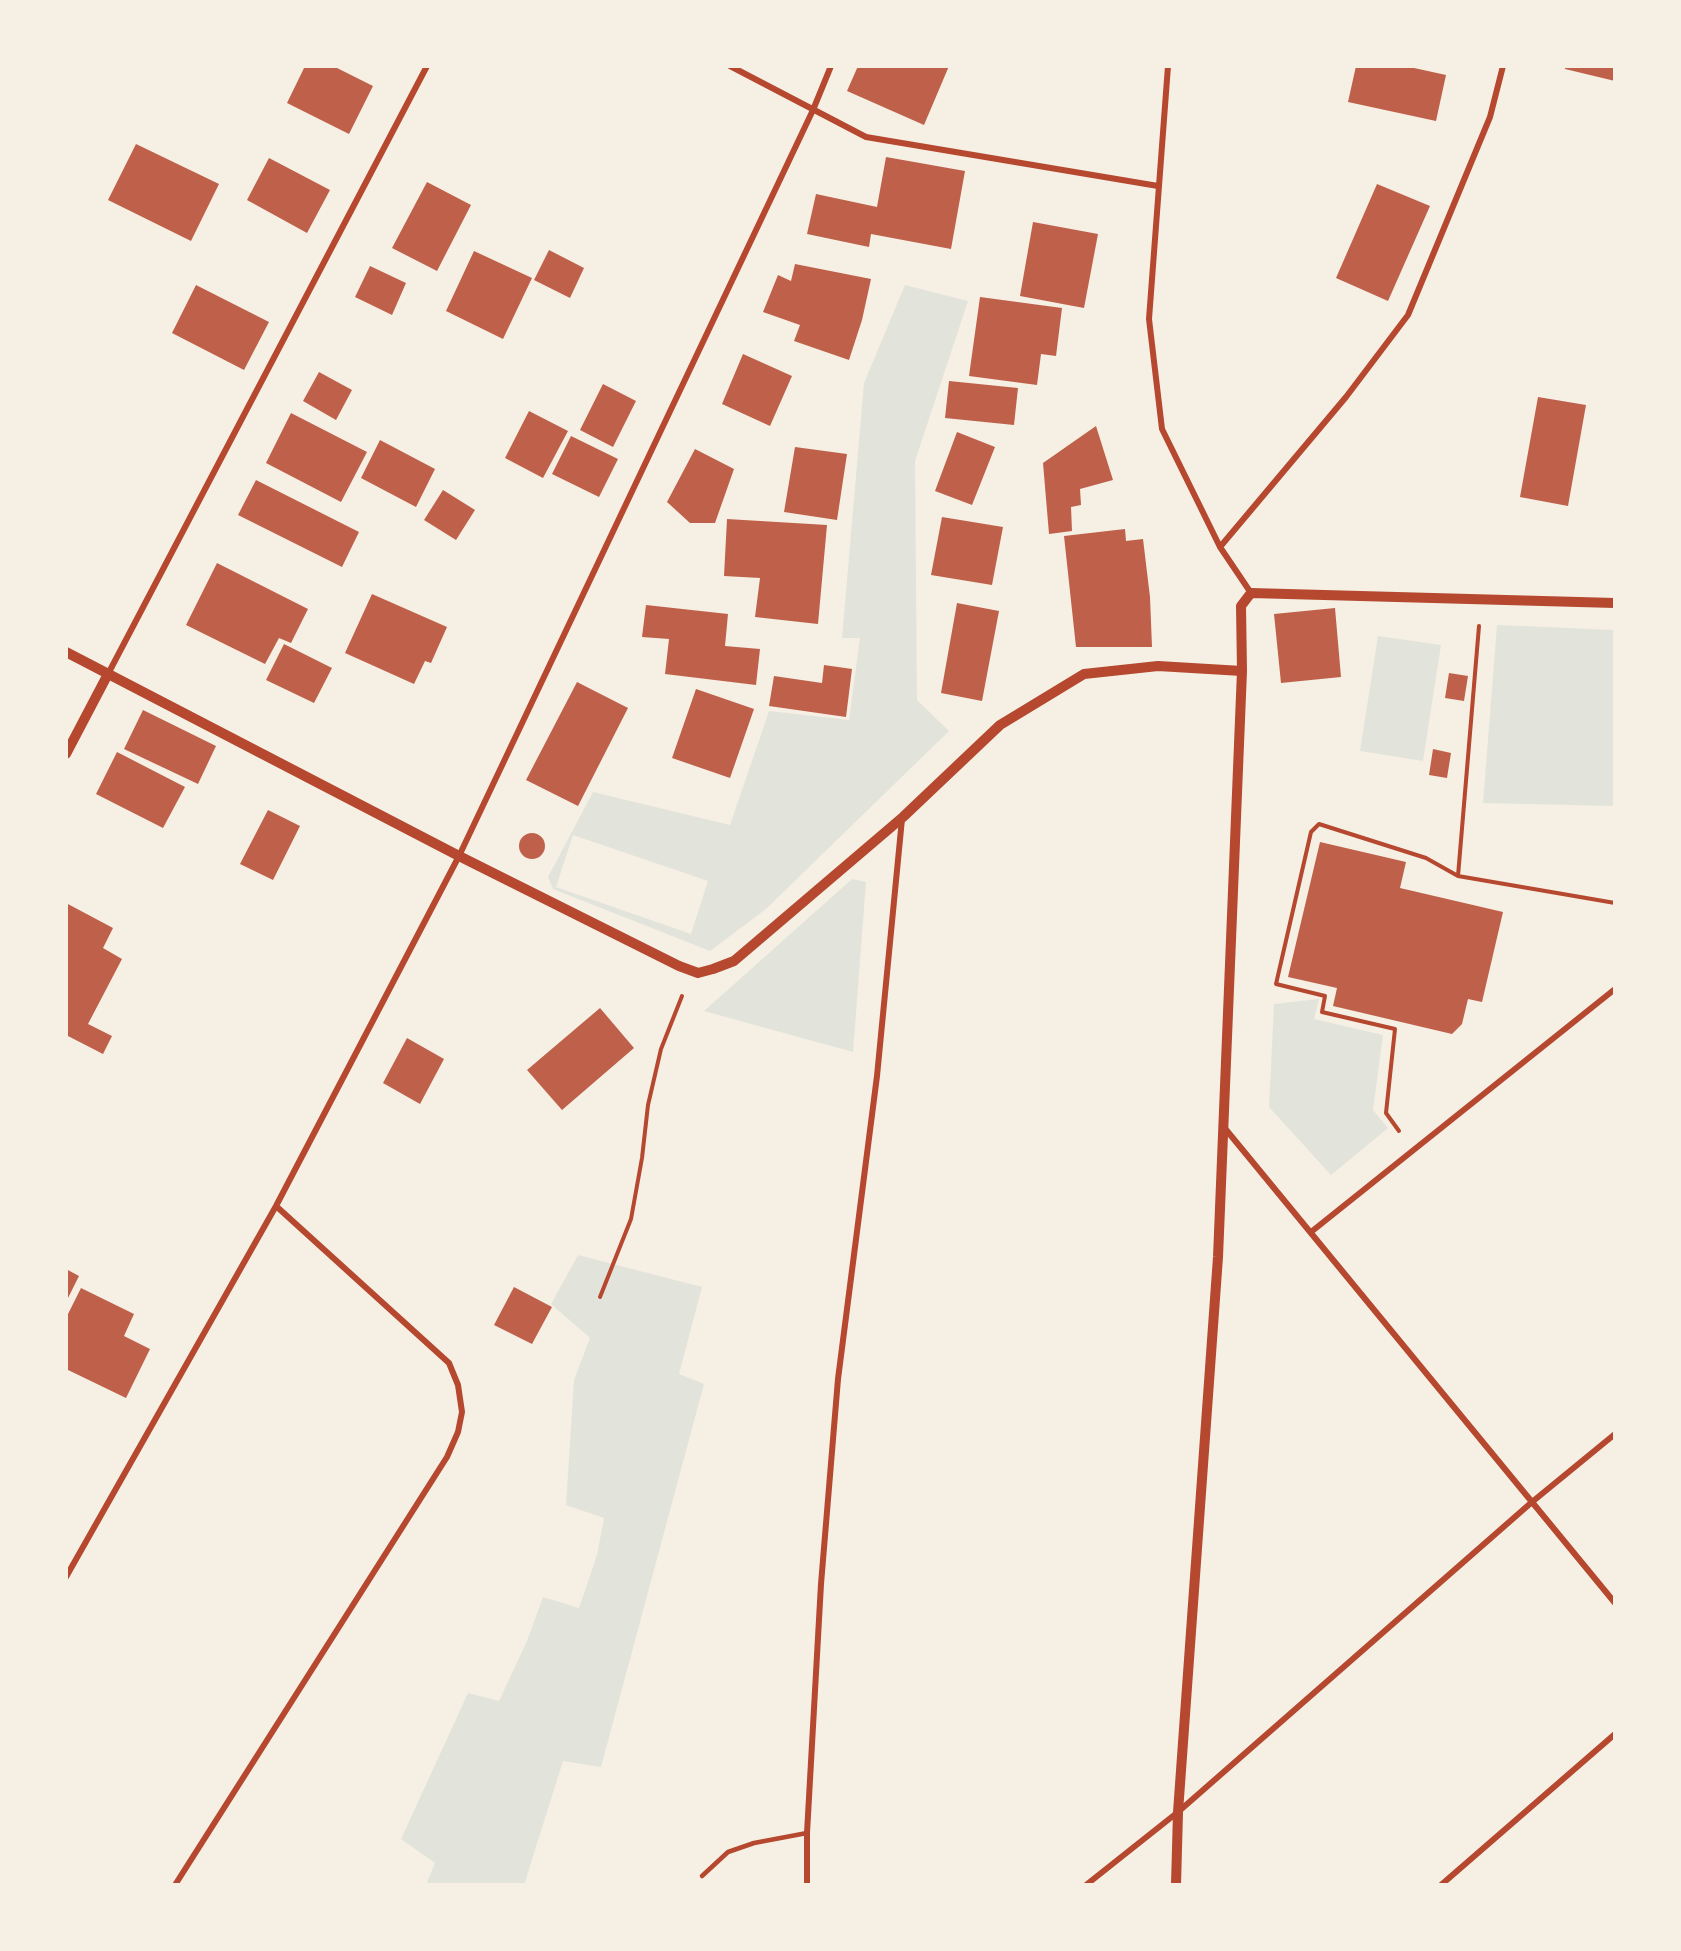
<!DOCTYPE html>
<html>
<head>
<meta charset="utf-8">
<style>
  body { margin:0 }
  #map { position:relative; width:1681px; height:1951px; overflow:hidden; background:#f6efe4; font-family:"Fira Sans",sans-serif }
  canvas { display:block }
  .frame { position:absolute; inset:0; border:68px solid #f6efe4; pointer-events:none }
</style>
</head>
<body>
<div id="map">
<canvas width="1681" height="1951"></canvas>
<div class="frame"></div>
</div>
<script>
const c = document.querySelector('canvas').getContext('2d');
c.lineJoin = 'round';
function fillPath(path, color) { c.fillStyle = color; c.fill(path, 'evenodd'); }
const poly = rows => new Path2D(rows.map(r => 'M' + r).join(''));
function stroke(path, color, width, dash) { c.strokeStyle = color; c.lineWidth = width; c.lineCap = dash ? 'butt' : 'round'; c.setLineDash(dash || []); c.stroke(path); }
const green = poly([
  [905,285,968,301,915,461,917,700,949,731,766,909,710,951,553,889,548,877,593,792,730,825,769,711,849,720,860,638,842,638,864,383],
  [573,835,708,881,691,934,556,887],
  [1497,625,1615,630,1615,806,1483,803],
  [1378,636,1441,645,1423,761,1360,751],
  [852,879,866,882,853,1052,704,1011],
  [1319,999,1314,1019,1383,1035,1373,1110,1388,1128,1331,1175,1269,1107,1274,1004],
  [578,1255,702,1287,679,1374,704,1384,601,1767,563,1761,524,1885,426,1885,435,1863,401,1839,468,1693,499,1701,527,1641,543,1597,579,1608,597,1555,604,1518,566,1505,574,1380,590,1338,551,1304]
]);
const building = poly([
  [305,66,333,66,373,86,349,134,287,103],
  [858,66,949,66,924,125,847,91],
  [1356,66,1405,66,1446,75,1436,121,1348,102],
  [1565,66,1615,66,1615,81,1565,69],
  [136,144,219,184,191,241,108,200],
  [886,157,965,171,951,249,871,234,869,247,807,234,816,194,877,207],
  [269,158,330,190,307,233,247,200],
  [427,182,471,205,437,271,392,248],
  [1377,184,1430,206,1388,301,1336,278],
  [1033,222,1098,234,1084,308,1020,296],
  [549,250,584,268,570,298,534,280],
  [474,251,532,278,503,339,446,311],
  [795,264,871,279,862,320,849,360,794,341,800,325,763,312,778,275,791,281],
  [370,266,406,283,392,315,355,297],
  [196,285,269,322,244,370,172,333],
  [980,297,1062,308,1056,356,1041,354,1037,385,969,376],
  [743,354,792,376,770,426,722,404],
  [319,372,352,390,336,420,303,401],
  [949,381,1018,388,1014,425,945,418],
  [603,384,636,401,613,447,580,430],
  [1538,397,1586,405,1568,506,1520,497],
  [529,411,568,431,543,478,505,458],
  [291,413,367,452,341,502,266,463],
  [1096,426,1113,480,1080,489,1081,505,1071,507,1072,531,1049,534,1043,463],
  [957,432,995,447,972,505,935,491],
  [571,436,618,459,599,497,552,474],
  [380,440,435,469,416,507,361,478],
  [795,447,847,454,837,520,784,512],
  [695,449,734,469,715,523,690,523,667,502],
  [256,480,359,532,342,567,238,515],
  [443,490,475,510,456,540,424,520],
  [942,517,1003,527,992,585,931,575],
  [727,519,827,525,818,624,755,617,760,578,724,576],
  [1125,529,1126,541,1143,539,1150,597,1152,647,1076,647,1064,536],
  [217,563,308,609,291,643,279,638,265,664,186,625],
  [372,594,447,627,431,663,425,661,414,684,345,653],
  [957,603,999,611,982,701,941,693],
  [646,605,728,614,725,646,760,649,756,685,665,674,669,639,642,637],
  [1335,608,1341,677,1281,683,1274,614],
  [284,644,332,668,314,703,266,680],
  [824,665,852,669,846,717,769,706,774,676,822,683],
  [1449,673,1468,676,1464,701,1445,698],
  [577,682,628,708,578,806,526,780],
  [696,689,754,709,730,778,672,758],
  [143,710,216,746,198,784,124,749],
  [1433,749,1451,753,1447,778,1429,775],
  [117,752,185,787,163,828,96,794],
  [268,810,300,826,273,880,240,864],
  '519 846a13 13 0 1 1 26 0a13 13 0 1 1-26 0Z',
  [1320,842,1406,862,1400,888,1503,912,1482,1002,1468,999,1462,1024,1452,1034,1333,1006,1337,988,1288,977],
  [66,903,113,928,103,948,122,959,88,1024,112,1036,103,1054,66,1035],
  [600,1008,634,1048,562,1110,527,1070],
  [407,1038,444,1059,420,1104,383,1083],
  [66,1269,79,1276,66,1302],
  [514,1287,552,1307,532,1344,494,1325],
  [81,1288,134,1314,124,1336,150,1349,126,1398,66,1369,66,1318]
]);
const path = poly([
  [1458,876,1479,626],
  [1399,1131,1386,1113,1395,1029,1322,1012,1325,996,1276,984,1311,832,1319,824,1426,858,1458,876,1615,903],
  [600,1297,631,1219,642,1158,648,1105,661,1049,682,996]
]);
const service = poly([
  [702,1876,728,1852,754,1843,807,1833]
]);
const minor = poly([
  [730,66,866,137,1158,186],
  [1168,66,1149,319,1162,429,1220,547,1251,593],
  [1220,547,1346,397,1408,315,1490,117,1503,66],
  [108,674,427,66],
  [1223,1126,1615,1603],
  [1311,1232,1615,989],
  [66,1577,276,1206,459,856,813,110,831,66],
  [175,1885,447,1457,458,1432,462,1412,458,1385,449,1363,276,1206],
  [807,1885,807,1833,821,1584,838,1379,877,1076,902,819],
  [1086,1885,1178,1812,1532,1502,1615,1434],
  [1441,1885,1615,1734]
]);
const tertiary = poly([
  [66,652,459,856,679,966,698,973,713,969,734,961,903,817,1000,725,1084,674,1158,666,1242,671],
  [66,754,108,674],
  [1176,1885,1178,1812,1218,1257,1242,671,1241,606,1251,593,1615,603]
]);
fillPath(green, '#e2e4dc');
fillPath(building, '#bf614a');
stroke(path, '#b5482f', 4);
stroke(service, '#b5482f', 4.5);
stroke(minor, '#b5482f', 6);
stroke(tertiary, '#b5482f', 10);
</script>
</body>
</html>
